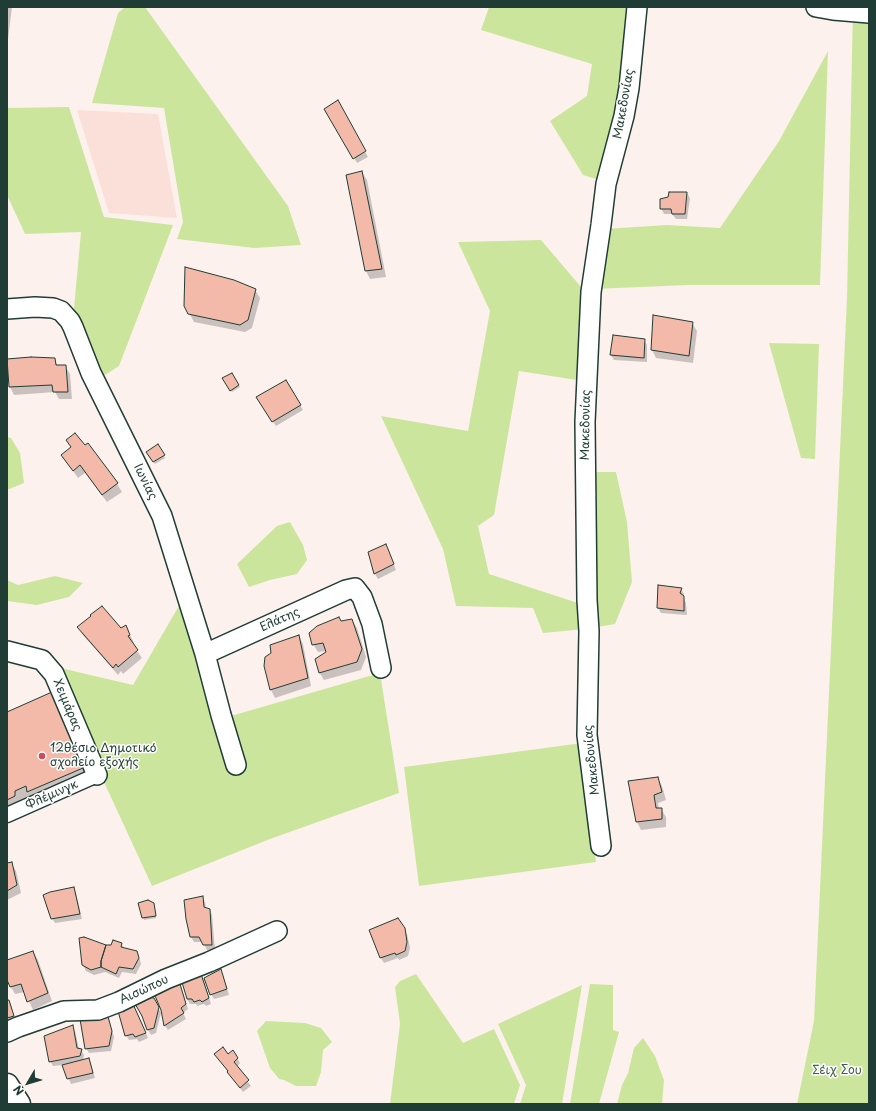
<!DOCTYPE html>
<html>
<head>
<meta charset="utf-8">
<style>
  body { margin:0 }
  #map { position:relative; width:876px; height:1111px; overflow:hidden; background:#fdf1ee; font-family:"Playpen Sans",sans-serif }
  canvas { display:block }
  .frame { position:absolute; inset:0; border:8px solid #1f3d34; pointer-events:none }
  .north { position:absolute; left:8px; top:1063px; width:40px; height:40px; -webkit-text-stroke:3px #fff; paint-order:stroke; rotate:232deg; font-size:11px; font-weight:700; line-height:16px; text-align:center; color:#1f3d34 }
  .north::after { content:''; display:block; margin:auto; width:14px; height:18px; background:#1f3d34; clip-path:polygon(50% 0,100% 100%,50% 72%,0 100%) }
</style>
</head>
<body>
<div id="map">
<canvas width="876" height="1111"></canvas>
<div class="frame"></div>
<div class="north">N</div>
</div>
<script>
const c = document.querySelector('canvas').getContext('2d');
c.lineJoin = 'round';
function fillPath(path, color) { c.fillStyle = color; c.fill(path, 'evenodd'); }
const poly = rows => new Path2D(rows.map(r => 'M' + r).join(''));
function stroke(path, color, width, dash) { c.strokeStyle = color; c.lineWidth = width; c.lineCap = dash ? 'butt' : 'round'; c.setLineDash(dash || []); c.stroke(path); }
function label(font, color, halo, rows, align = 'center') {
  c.font = font + ' "Playpen Sans",sans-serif'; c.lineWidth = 3; c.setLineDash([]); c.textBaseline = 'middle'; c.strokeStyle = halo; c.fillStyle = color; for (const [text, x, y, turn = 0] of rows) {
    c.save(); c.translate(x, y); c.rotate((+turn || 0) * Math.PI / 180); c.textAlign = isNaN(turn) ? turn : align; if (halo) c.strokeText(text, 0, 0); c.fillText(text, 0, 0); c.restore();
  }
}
const built = poly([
  [77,110,158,114,177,218,109,213]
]);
const green = poly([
  [125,7,145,7,288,206,301,245,254,248,177,239,183,222,164,108,92,103,118,13],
  [489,7,629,7,619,117,602,181,583,175,550,121,587,96,592,64,481,30],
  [853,7,869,7,869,1104,797,1104,814,1021,847,297],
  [828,51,820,285,688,285,594,289,604,229,667,225,720,228,779,141],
  [69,107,104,217,173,225,119,366,102,377,73,319,81,232,25,234,7,195,7,108],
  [541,240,587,294,583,381,519,371,494,515,478,526,489,574,584,605,585,629,543,633,533,608,456,606,443,549,381,416,468,431,490,311,458,242],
  [769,343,819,344,815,459,801,458],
  [7,437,11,438,20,453,24,483,7,490],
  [588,472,616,472,627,522,632,582,615,624,592,628],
  [290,522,303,545,307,560,297,574,270,580,249,587,237,564,277,526],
  [55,576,83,583,69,597,37,605,7,601,7,580,18,585],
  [180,604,217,720,380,673,399,793,270,839,152,886,103,780,52,666,133,685],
  [582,743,596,862,419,886,404,767],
  [416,974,463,1043,494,1029,520,1085,514,1104,390,1104,400,1024,395,987,400,981],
  [590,984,613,985,613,1030,619,1032,599,1104,570,1104],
  [582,985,562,1104,520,1104,526,1085,498,1024],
  [266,1021,305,1023,321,1028,332,1042,323,1050,321,1072,316,1086,296,1086,284,1080,279,1079,270,1068,257,1031],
  [643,1038,655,1056,664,1080,662,1104,617,1104,622,1085,628,1073,634,1048]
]);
const shadow = poly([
  [7,7,12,7,7,48],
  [338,102,368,157,357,163,326,109],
  [362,172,367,180,386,277,370,279,366,271],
  [687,193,690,198,687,219,676,219,672,214,664,214,661,208],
  [255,290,260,298,252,328,245,332,194,322,185,305],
  [692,323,697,331,693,363,656,358,652,350],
  [644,340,647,345,647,362,614,360,611,355],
  [31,358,54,359,58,366,65,366,70,374,72,399,59,399,55,392,14,395,10,387,9,383,7,383,7,360],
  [232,374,240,387,232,392,224,379],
  [286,382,303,410,276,426,260,402],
  [158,445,165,458,155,464,147,453],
  [62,455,117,484,122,492,107,502,85,473,78,478],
  [388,550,396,570,378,579,375,574,369,553],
  [681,589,684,594,683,597,686,603,687,615,661,613,658,608],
  [352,620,357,628,366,657,361,670,324,680,319,672,327,653,327,651,318,652,313,644],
  [78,627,121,629,130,635,134,643,132,644,142,658,123,674,121,671,118,675,83,635],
  [299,636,303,644,311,686,275,698,271,690,265,666],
  [58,704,88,779,34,802,31,797,21,801,7,814,7,713],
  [657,778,662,786,666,800,658,803,659,809,661,809,666,817,666,827,641,830,637,822,630,782],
  [11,863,16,871,21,893,7,900,7,864],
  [74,888,76,893,82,919,55,923,52,918],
  [202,897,205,902,206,908,209,909,212,915,215,950,207,950,203,942,194,942,191,937],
  [154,903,156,918,144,920,140,904],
  [404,929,407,934,410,948,408,956,399,960,398,958,384,963,381,958],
  [121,943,124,949,136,951,139,957,141,964,136,974,122,972,119,978,105,972,94,975,86,971,83,965,106,945,112,946],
  [33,952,38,960,52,1001,33,1010,25,992,15,994,11,987,7,977,7,961],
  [221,970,223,975,229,995,214,999,211,994],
  [200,973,203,978,211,1004,206,1006,204,1004,197,1006,196,1004,190,1004,187,999],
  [170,983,179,985,182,990,188,1009,183,1013,186,1019,168,1030,165,1026,162,1009],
  [153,999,161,1013,156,1033,151,1035,148,1030],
  [7,1001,8,1001,11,1006,16,1021,7,1024],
  [136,1011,148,1038,139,1042,137,1039,129,1040,126,1035],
  [106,1015,109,1020,114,1037,111,1051,89,1053,86,1048],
  [72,1026,75,1031,79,1049,81,1050,84,1055,83,1060,88,1059,91,1064,95,1078,71,1084,63,1065,53,1066,50,1061],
  [215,1054,237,1058,240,1063,237,1067,251,1086,243,1092]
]);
const building = poly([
  [338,100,366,151,353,159,324,109,338,100],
  [362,171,382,269,365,271,346,175,362,171],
  [669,192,687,192,685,214,672,214,671,209,660,209,660,199,668,197,669,192],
  [185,267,234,280,256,289,248,320,240,325,188,314,184,306,185,267],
  [653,315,693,322,689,356,651,350,653,315],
  [613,335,645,339,644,358,610,355,613,335],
  [31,357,55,358,56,365,66,365,68,392,53,392,52,385,9,387,7,359,31,357],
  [232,373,239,385,230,391,222,378,232,373],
  [286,380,301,405,272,422,256,397,286,380],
  [75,433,85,445,88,443,118,483,102,495,80,465,73,471,61,455,71,447,66,440,75,433],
  [158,444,165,455,153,462,146,452,158,444],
  [386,544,394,564,374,574,368,552,386,544],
  [658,585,682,588,680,593,684,596,684,611,657,608,658,585],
  [102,606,121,628,126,625,130,635,128,636,138,650,118,667,116,664,113,668,77,627,91,616,90,615,102,606],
  [339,617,341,621,352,619,362,649,357,662,319,673,315,659,326,652,323,643,312,645,309,633,317,626,339,617],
  [299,635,308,678,270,690,264,666,265,657,271,653,270,645,299,635],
  [52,692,83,768,27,792,26,786,15,791,15,796,7,800,7,712,52,692],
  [658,777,662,792,654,795,656,808,662,808,662,819,636,822,628,781,658,777],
  [12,862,17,885,7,891,7,863,12,862],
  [74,887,80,914,51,919,43,895,50,892,74,887],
  [203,896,204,907,210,909,212,945,203,945,199,937,190,937,186,919,184,900,203,896],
  [148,900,154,903,156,916,142,918,138,903,148,900],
  [398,918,405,928,407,942,405,951,396,955,395,953,380,958,369,930,398,918],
  [84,937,106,945,101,961,101,967,91,970,82,965,79,938,84,937],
  [113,940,122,943,121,947,137,951,139,958,133,969,119,967,116,974,101,967,101,961,106,945,111,945,113,940],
  [33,951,48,993,27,1002,21,984,10,987,7,980,7,960,33,951],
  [221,969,227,989,210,995,204,978,221,969],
  [200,971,209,998,202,1002,200,1000,194,1002,192,999,187,999,181,979,200,971],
  [180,984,186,1004,181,1008,184,1013,164,1026,161,1010,153,991,180,984],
  [147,997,154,998,159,1007,154,1028,147,1030,142,1016,134,1002,147,997],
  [7,1000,9,1000,14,1016,7,1018,7,1000],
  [133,1004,146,1033,135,1037,133,1034,125,1036,118,1011,133,1004],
  [79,1013,107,1013,112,1031,109,1046,85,1049,79,1013],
  [73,1025,77,1048,82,1049,80,1056,49,1062,44,1036,73,1025],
  [223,1047,228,1054,233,1050,238,1058,234,1062,249,1080,240,1088,227,1072,228,1071,214,1054,223,1047],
  [89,1058,93,1073,67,1079,62,1065,89,1058]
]);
const pedestrian = poly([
  [7,815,97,775]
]);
const minor = poly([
  [816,7,833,10,869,13],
  [7,309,35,307,53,308,61,311,70,321,73,327,91,373,162,516,205,654,221,715,236,765],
  [7,651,42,660,54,674,97,775],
  [205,654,346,590,355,588,362,597,372,624,381,668],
  [601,846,587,735,589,631,587,600,585,422,587,378,591,292,601,225,606,184,624,116,629,88,637,7],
  [7,1032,18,1027,64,1011,98,1010,119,1002,166,979,209,962,277,931]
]);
const tertiary = poly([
  [7,1085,19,1104]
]);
const markers = [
  [42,756,4,"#d1495b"]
];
const streetNames = [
  ["Μακεδονίας",624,104,-80],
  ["Μακεδονίας",586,425,-89],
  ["Ιωνίας",145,482,64],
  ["Ελάτης",280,620,-24],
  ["Χειμάρας",67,705,67],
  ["Μακεδονίας",592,760,-96],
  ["Φλέμινγκ",52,795,-24],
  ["Αισώπου",144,990,-25]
];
const poiNames = [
  ["12θέσιο Δημοτικό",50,749],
  ["σχολείο εξοχής",50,763]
];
const parkNames = [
  ["Σέιχ Σου",837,1071]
];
fillPath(built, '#fae0d9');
fillPath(green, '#cbe69c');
fillPath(shadow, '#0003');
fillPath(building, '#f3baa9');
stroke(building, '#1f3d34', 1);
stroke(pedestrian, '#1f3d34', 17);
stroke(minor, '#1f3d34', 22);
stroke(tertiary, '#1f3d34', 25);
stroke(pedestrian, '#fff', 14);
stroke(minor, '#fff', 19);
stroke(tertiary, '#fff', 22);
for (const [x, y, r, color] of markers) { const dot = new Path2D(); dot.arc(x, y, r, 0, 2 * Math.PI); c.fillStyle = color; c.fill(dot); stroke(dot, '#fff', 1.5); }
label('12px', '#1f3d34', '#fff', streetNames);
label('12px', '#1f3d34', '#fff', poiNames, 'left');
label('12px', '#415f49', '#fff', parkNames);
</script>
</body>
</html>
